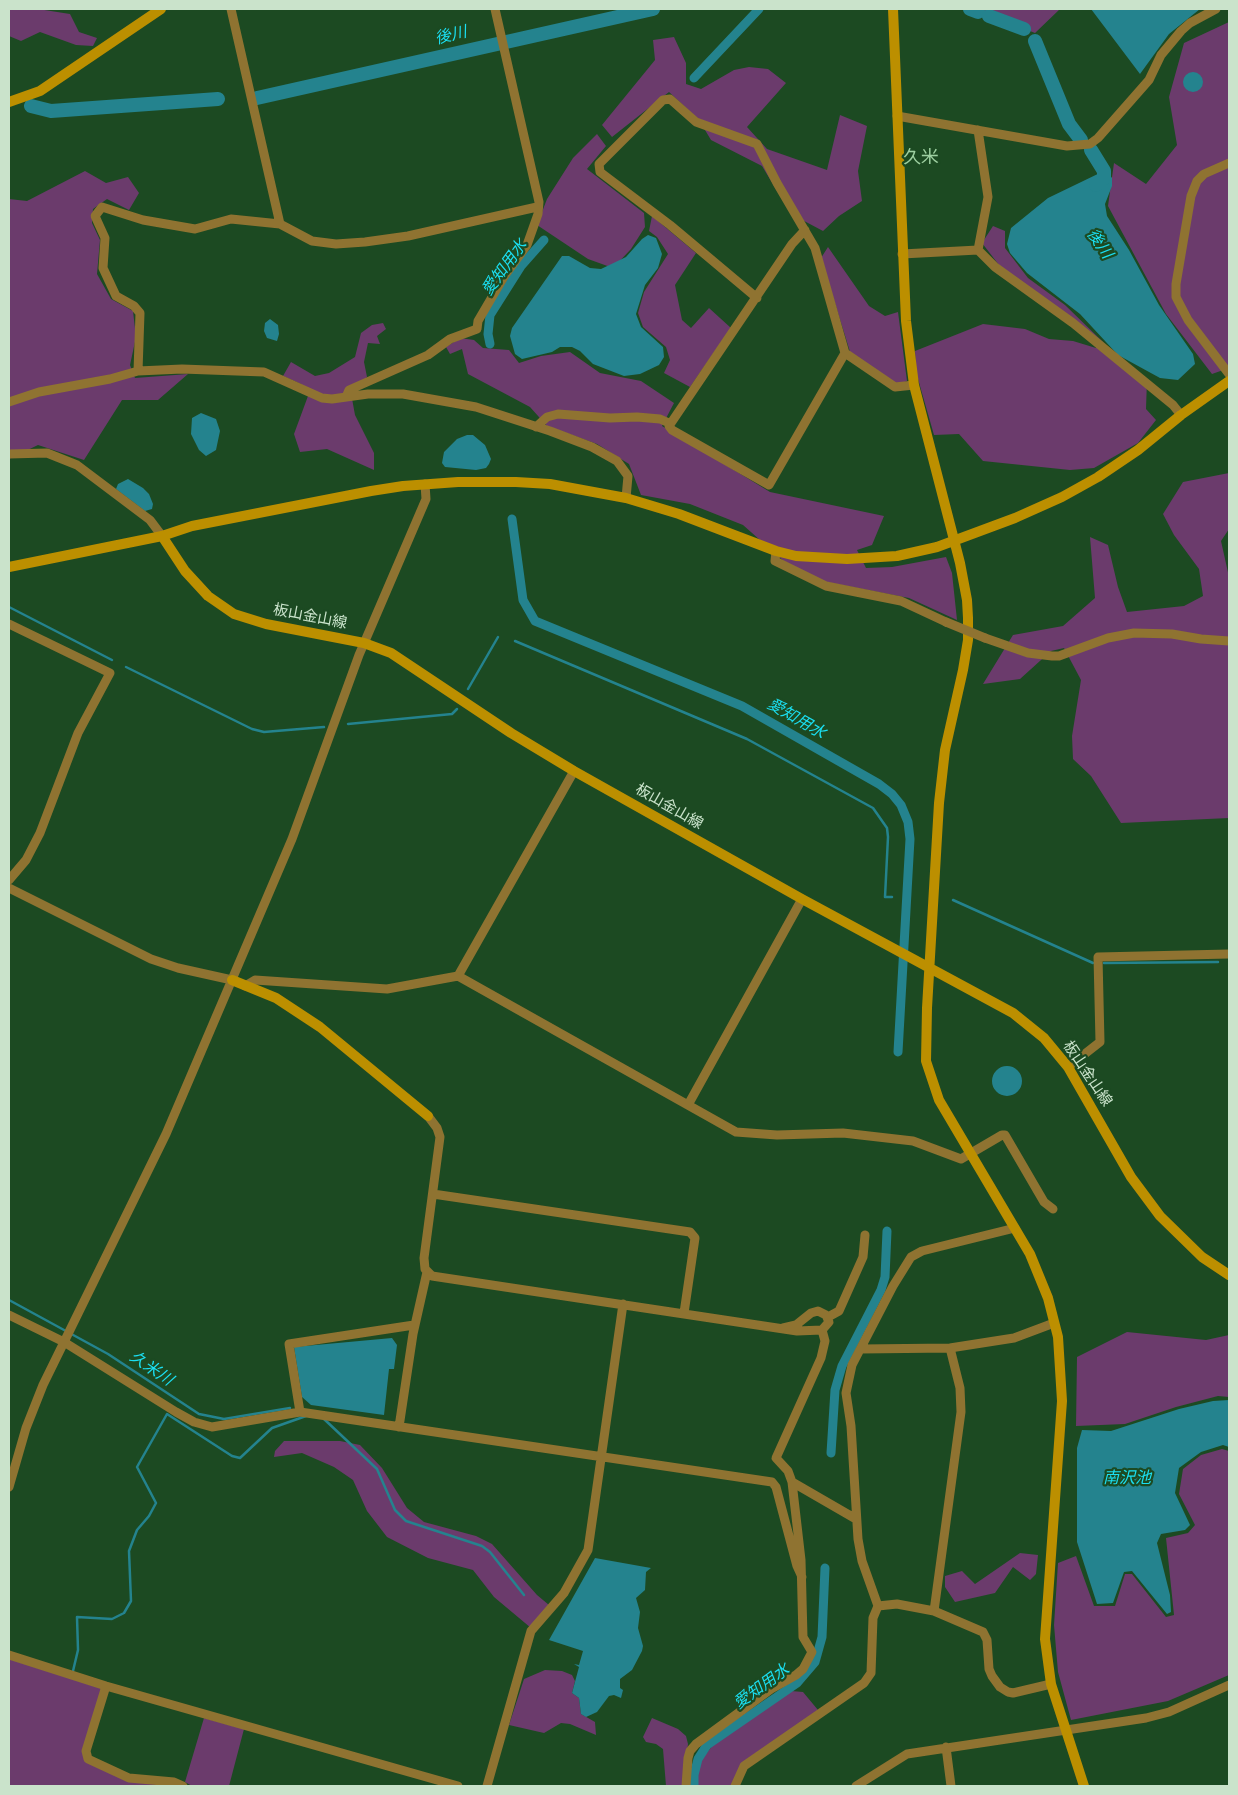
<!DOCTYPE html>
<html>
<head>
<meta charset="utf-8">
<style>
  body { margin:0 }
  #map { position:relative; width:1238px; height:1795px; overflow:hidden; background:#1c4a22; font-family:Signika,sans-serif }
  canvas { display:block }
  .frame { position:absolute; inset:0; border:10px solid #cae3cb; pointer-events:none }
</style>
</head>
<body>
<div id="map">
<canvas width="1238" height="1795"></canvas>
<div class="frame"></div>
</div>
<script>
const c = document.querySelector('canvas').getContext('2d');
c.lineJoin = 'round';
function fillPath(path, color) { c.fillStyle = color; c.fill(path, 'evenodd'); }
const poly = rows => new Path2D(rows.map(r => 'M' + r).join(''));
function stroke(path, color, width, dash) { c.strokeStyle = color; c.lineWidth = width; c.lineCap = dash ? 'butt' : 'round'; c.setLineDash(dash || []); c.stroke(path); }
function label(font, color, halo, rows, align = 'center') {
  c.font = font + ' Signika,"Noto Sans JP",sans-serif'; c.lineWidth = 4.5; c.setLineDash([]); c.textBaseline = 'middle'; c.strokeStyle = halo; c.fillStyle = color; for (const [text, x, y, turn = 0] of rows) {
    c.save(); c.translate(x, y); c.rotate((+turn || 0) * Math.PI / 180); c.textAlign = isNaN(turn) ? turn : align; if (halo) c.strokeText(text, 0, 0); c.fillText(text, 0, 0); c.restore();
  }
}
const green = poly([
  [16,9,38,9,70,14,79,32,97,38,93,46,76,45,40,32,21,41,9,36,9,10],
  [975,9,1060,9,1035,33],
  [1229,22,1229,368,1212,374,1166,314,1108,206,1114,163,1146,184,1177,145,1169,97,1184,43],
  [674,37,686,63,686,84,701,89,734,70,749,67,768,69,786,83,747,127,767,149,827,170,840,115,867,126,858,171,862,201,839,216,823,231,791,214,762,166,711,140,699,120,669,92,612,137,602,125,655,60,653,40],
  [597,134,606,146,587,169,644,213,645,227,631,249,613,268,588,259,537,225,547,199,573,158],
  [85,171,106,183,128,177,139,193,129,210,107,199,93,209,92,223,100,240,97,274,111,299,133,311,136,337,130,365,135,378,188,374,158,400,122,400,84,460,38,445,9,459,9,199,27,201],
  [652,216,696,253,675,285,682,320,691,328,709,308,731,328,690,387,664,373,670,360,666,347,643,327,638,313,644,292,668,254,657,237,649,231],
  [993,226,1005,231,1005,248,1028,278,1065,305,1104,343,1123,366,1147,380,1146,409,1156,420,1138,443,1094,468,1070,470,983,461,959,434,934,435,916,372,915,351,983,324,1025,329,1049,339,1073,341,1096,348,1100,343,999,265,982,243],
  [828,247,869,306,885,316,898,312,907,381,897,385,851,355,821,258],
  [383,323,386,329,377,336,380,344,368,343,364,362,367,377,351,393,355,415,374,453,374,470,327,449,300,452,294,434,308,396,301,384,283,376,291,362,315,376,329,373,355,357,361,333,372,325],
  [460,338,474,340,483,348,509,350,519,363,541,356,570,352,600,373,641,381,674,403,662,426,770,492,884,516,872,545,857,550,866,568,892,567,946,557,952,573,957,620,909,598,826,582,786,563,743,525,690,504,641,495,629,464,597,444,547,426,530,407,468,374,462,349,450,354,446,347],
  [1229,473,1229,529,1221,541,1229,577,1229,818,1121,823,1091,776,1073,759,1072,736,1081,680,1064,648,1051,651,1020,679,983,684,1013,635,1063,626,1095,598,1090,537,1108,545,1118,587,1127,612,1184,606,1203,596,1199,569,1174,535,1163,514,1183,482],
  [1127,1332,1206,1340,1229,1335,1229,1397,1218,1396,1176,1407,1125,1424,1076,1426,1077,1357],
  [284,1441,340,1441,360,1445,382,1468,407,1508,424,1522,476,1536,492,1544,537,1595,549,1605,531,1628,494,1597,473,1570,428,1558,387,1537,367,1511,353,1480,334,1467,302,1453,274,1457,275,1451],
  [1222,1449,1229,1451,1229,1675,1168,1701,1071,1720,1058,1672,1054,1625,1058,1563,1076,1556,1094,1606,1115,1606,1125,1574,1132,1574,1166,1617,1174,1615,1166,1538,1188,1533,1195,1525,1179,1494,1183,1469,1201,1455],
  [1020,1553,1038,1555,1036,1574,1030,1580,1013,1567,995,1593,955,1602,945,1587,945,1576,962,1571,975,1584],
  [9,1659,101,1688,102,1690,84,1751,123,1779,177,1786,9,1786],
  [545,1670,562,1671,572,1675,575,1681,572,1693,579,1698,581,1714,595,1722,596,1735,570,1724,561,1723,544,1733,509,1725,524,1679],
  [791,1691,803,1692,818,1710,751,1759,733,1786,698,1786,698,1770,702,1759,716,1741],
  [204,1718,244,1729,229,1786,192,1786,185,1782],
  [652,1718,678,1729,686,1736,688,1744,683,1786,666,1786,663,1749,656,1744,646,1742,643,1737]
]);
const water = poly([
  [1091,9,1200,9,1169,34,1140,74],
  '1183 82a10 10 0 1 1 20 0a10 10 0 1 1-20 0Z',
  [1106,170,1112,178,1112,186,1105,204,1107,216,1129,250,1159,305,1193,354,1195,364,1178,380,1160,378,1118,355,1080,314,1027,273,1010,253,1007,244,1011,228,1048,198],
  [648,235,656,238,662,254,658,268,645,285,636,314,641,327,663,347,664,357,659,365,640,374,624,376,593,364,580,351,572,347,560,347,552,352,522,359,515,354,510,336,512,328,562,256,569,256,590,268,601,269,626,257,642,239],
  [270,319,278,325,279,334,277,341,267,338,264,331,265,323],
  [201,413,216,419,220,431,216,450,206,456,199,450,191,434,192,418],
  [467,435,473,435,485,445,491,459,489,464,486,468,476,470,445,467,442,463,444,452,457,439],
  [128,479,143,488,149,494,153,504,152,509,145,511,116,489,118,484],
  '992 1081a15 15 0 1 1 30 0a15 15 0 1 1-30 0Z',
  [392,1338,397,1345,394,1369,389,1369,384,1415,311,1405,302,1397,294,1347],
  [1229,1400,1229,1447,1223,1445,1201,1452,1179,1468,1175,1493,1190,1525,1185,1530,1161,1534,1157,1543,1170,1595,1171,1612,1167,1614,1132,1571,1124,1572,1113,1603,1097,1604,1077,1542,1077,1448,1082,1430,1111,1431,1179,1409,1213,1401],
  [595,1558,651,1568,646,1572,645,1590,636,1598,640,1612,638,1628,643,1646,642,1651,632,1670,620,1679,620,1688,623,1690,621,1698,614,1695,609,1696,597,1712,586,1717,581,1714,579,1698,572,1693,579,1667,574,1664,579,1665,583,1651,549,1640]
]);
const stream = poly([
  [9,607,112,660],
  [515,641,747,739,873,808,887,828,888,837,885,897,892,897],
  [126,667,252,729,264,732,324,727],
  [468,689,498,637],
  [348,724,452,714,457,709],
  [953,900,1093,963],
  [1104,963,1218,962],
  [9,1300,108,1354,199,1414,224,1419,290,1408],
  [324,1419,377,1469,395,1510,406,1521,482,1546,490,1552,524,1595],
  [73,1671,78,1650,77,1617,112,1619,124,1613,131,1601,129,1551,137,1530,149,1516,156,1503,137,1467,167,1414,232,1456,240,1458,272,1428,306,1416]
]);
const canal = poly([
  [694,78,759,9],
  [490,344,488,334,490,315,521,266,544,240],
  [512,519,523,600,535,621,742,706,879,784,892,794,901,805,908,822,910,839,898,1052],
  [831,1453,835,1390,842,1366,881,1290,885,1277,887,1231],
  [694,1786,694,1775,698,1759,707,1745,797,1683,815,1662,822,1637,825,1568]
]);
const river = poly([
  [970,9,978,12],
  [989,16,1024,29],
  [1035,41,1069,124,1081,140],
  [257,98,653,9],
  [31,106,51,111,218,99],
  [1091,150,1104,171,1104,178,1096,185]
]);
const street = poly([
  [231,9,280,224],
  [897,116,1067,146,1090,144,1098,138,1149,80,1161,55,1181,31,1190,23,1216,9],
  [978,130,988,197,978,250,995,267,1073,323,1173,405,1181,415],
  [1229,163,1204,174,1197,181,1191,196,1176,284,1176,297,1188,320,1229,374],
  [902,254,978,250],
  [757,298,670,225,600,172,599,164,663,100,670,99,696,122,757,144,777,183,815,248,845,353,895,387,914,385],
  [138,371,140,313,134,306,116,296,103,268,105,238,95,216,102,207,143,220,195,229,231,219,280,224,312,241,336,244,365,242,408,236,537,207],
  [346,397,349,390,428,355,450,339,477,329,478,321,505,275,527,245,538,214,539,202,495,9],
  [9,402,39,392,110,379,138,371,182,369,264,372,322,398,332,399,368,394,403,394,476,407,550,431,592,447,617,461,628,476,626,498],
  [669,426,792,244,805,230],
  [536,427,547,417,558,414,610,418,637,417,660,419,669,423,669,426,672,430,769,485,845,353],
  [9,454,47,453,77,465,150,520,162,536],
  [776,551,775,561,826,586,901,601,946,622],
  [9,624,110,673,78,733,40,833,26,860,9,880],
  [985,638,1028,653,1052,656,1059,656,1108,638,1134,633,1172,634,1201,639,1229,641],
  [9,888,151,959,178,968,232,980],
  [458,976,574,771],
  [245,986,255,980,387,989,458,976,736,1132,777,1135,843,1133,913,1141,961,1159,1002,1135,1005,1135,1044,1202,1053,1209],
  [1068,1067,1100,1042,1098,957,1229,954],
  [688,1105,802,899],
  [428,1116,437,1128,440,1137,424,1258,425,1269,432,1276,797,1331,822,1330,829,1322,826,1315,818,1311,811,1313,796,1325,783,1328],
  [433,1194,690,1232,695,1238,684,1313],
  [9,1315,64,1342,176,1412,194,1422,212,1427,300,1412,772,1482,776,1487,797,1566,802,1577],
  [828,1317,839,1311,863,1257,865,1235],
  [861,1349,950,1348,1014,1338,1054,1323],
  [300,1412,289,1344,414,1325],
  [399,1427,413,1334,427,1272],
  [792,1482,856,1519],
  [9,1487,26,1428,43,1385,166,1134,292,839,359,655,423,506,426,499,425,484],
  [878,1606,897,1604,934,1611,983,1632,987,1640,989,1669,992,1676,1000,1687,1008,1692,1013,1693,1051,1684],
  [934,1611,961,1412,960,1388,950,1348],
  [9,1655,106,1686,458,1786],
  [106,1686,86,1751,88,1759,129,1778,174,1782,183,1786],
  [946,1747,951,1786],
  [487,1786,531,1631,564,1593,588,1550,623,1304],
  [686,1786,688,1758,690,1751,696,1744,771,1689,796,1675,803,1669,812,1652,803,1637,801,1560,792,1482,788,1471,776,1458,821,1358,825,1341,822,1330],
  [735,1786,744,1766,864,1683,871,1673,873,1618,878,1606,862,1561,858,1539,851,1426,846,1393,852,1365,893,1286,911,1257,922,1251,1015,1228],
  [856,1786,907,1754,1146,1718,1169,1712,1229,1685]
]);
const secondary = poly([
  [893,9,906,321,914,385,960,563,967,600,968,618,968,640,963,670,945,750,939,803,927,1008,926,1061,939,1100,1030,1254,1048,1298,1058,1337,1062,1401,1045,1639,1051,1684,1084,1786],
  [9,102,40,91,161,9],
  [162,536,185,571,208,596,234,614,266,624,364,643,391,653,511,733,574,771,802,899,1013,1013,1044,1038,1068,1067,1131,1177,1160,1216,1202,1257,1229,1275],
  [9,567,162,536,192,526,371,491,403,486,458,482,516,482,550,484,626,498,679,514,776,551,796,556,847,559,897,556,937,547,1015,518,1062,497,1098,477,1138,450,1181,415,1229,381],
  [232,980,276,998,320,1027,428,1116]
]);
const streetBridge = poly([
  [946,622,985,638]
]);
const streetNames = [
  ["板山金山線",310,617,11],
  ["板山金山線",669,807,30],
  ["板山金山線",1087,1074,56]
];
const waterNames = [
  ["後川",451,36,-13],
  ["後川",1099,244,55],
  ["愛知用水",505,268,-54],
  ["愛知用水",796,719,30],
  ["久米川",151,1369,34],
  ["南沢池",1127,1479],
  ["愛知用水",762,1687,-36]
];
const quarterNames = [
  ["久米",921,158]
];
fillPath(green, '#6b3b6c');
fillPath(water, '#24838e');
stroke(stream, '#24838e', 2.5);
stroke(canal, '#24838e', 9);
stroke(river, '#24838e', 14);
stroke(street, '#8f7331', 9);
stroke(secondary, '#bc8f00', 10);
stroke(streetBridge, '#8f7331', 9);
label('15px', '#cae3cb', '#1c4a22', streetNames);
label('italic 16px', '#1bdff2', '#1c4a22', waterNames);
label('18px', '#9ed0a1', '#1c4a22', quarterNames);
</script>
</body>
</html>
